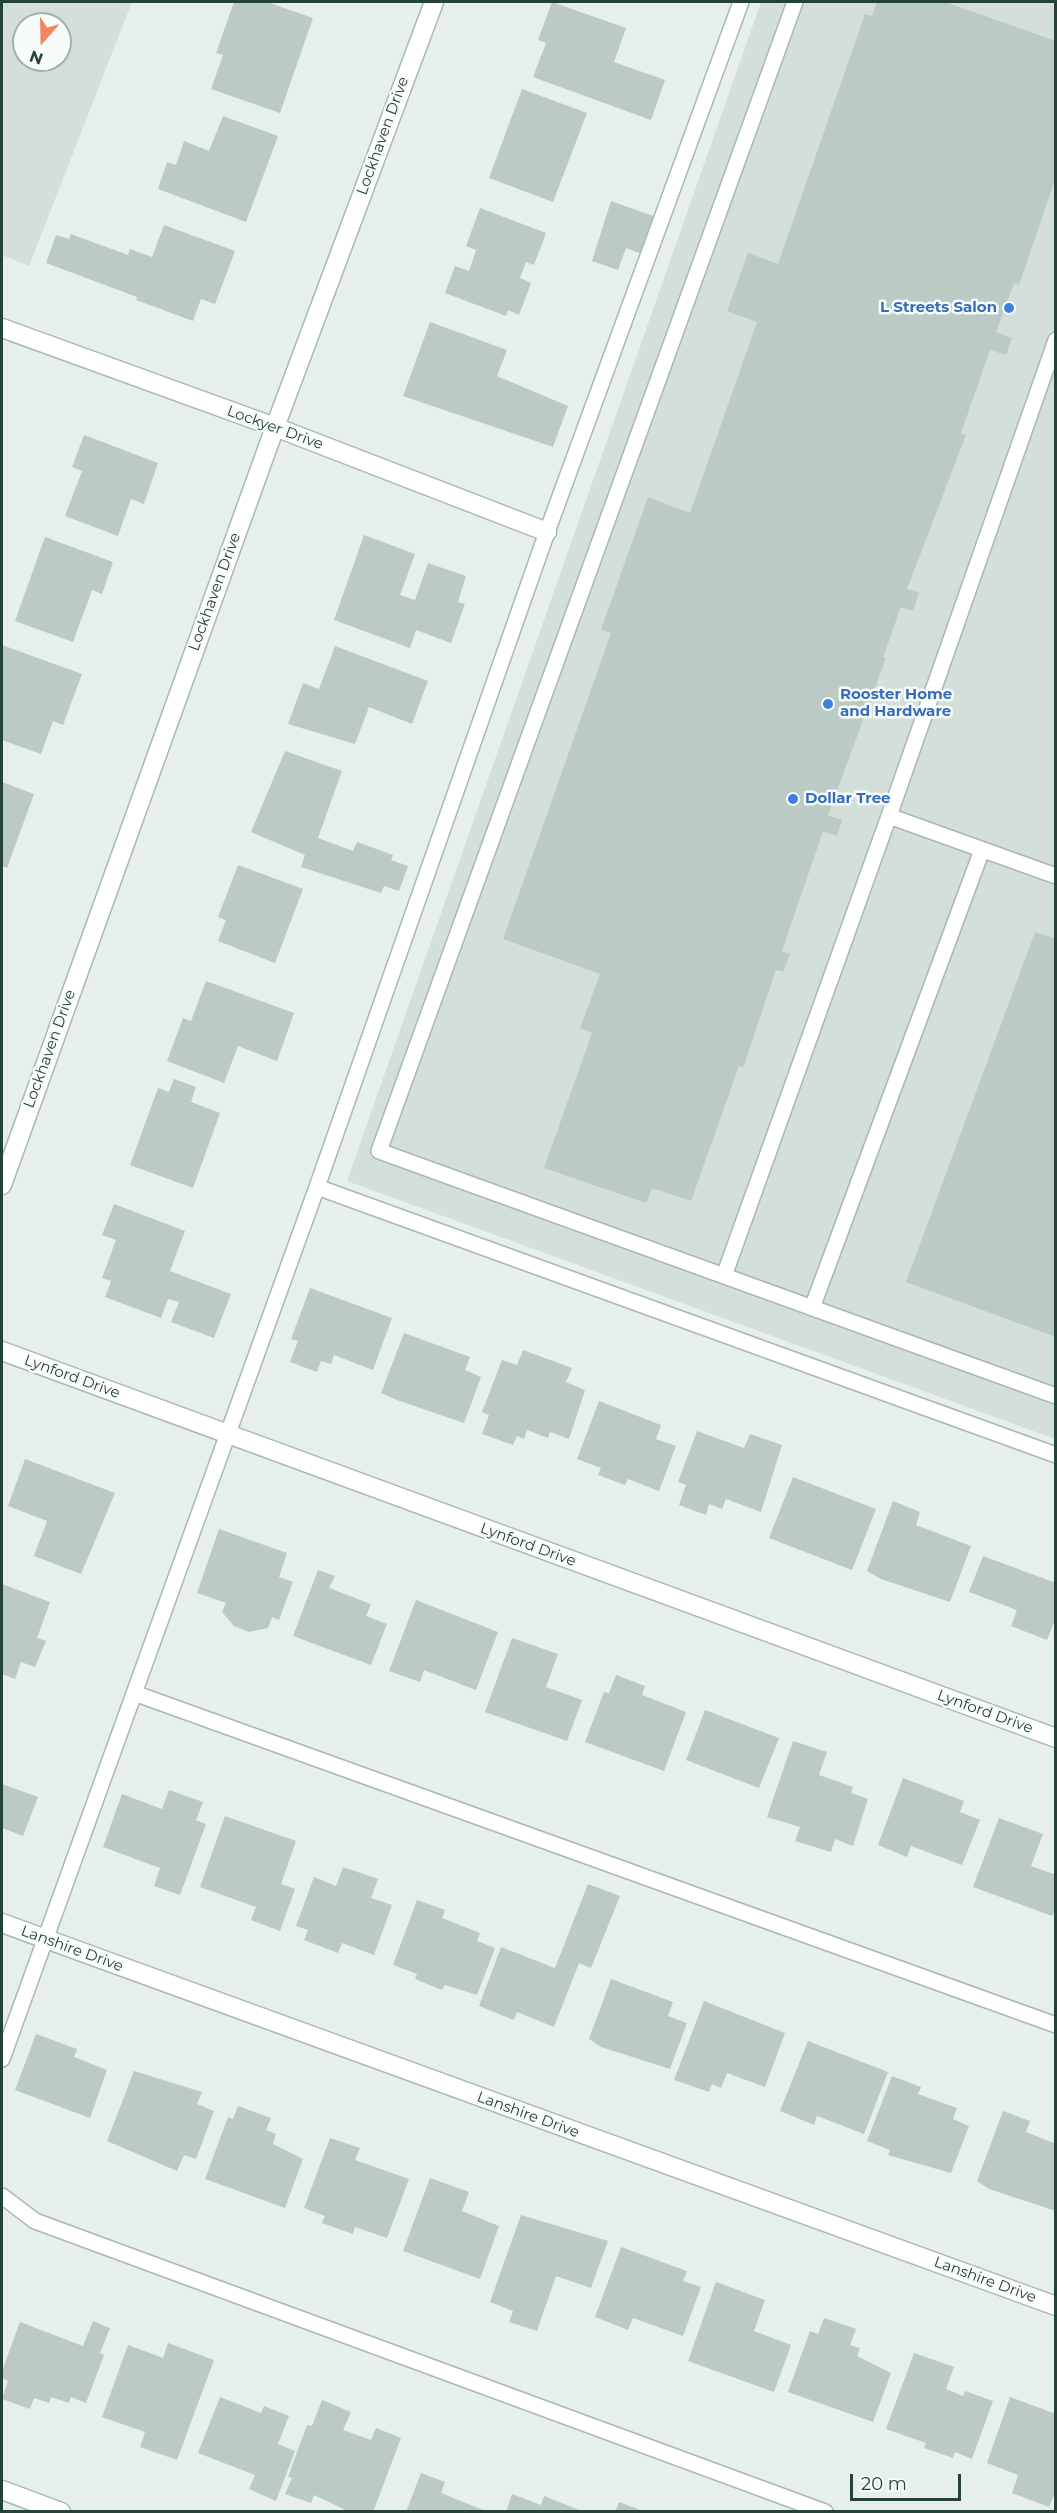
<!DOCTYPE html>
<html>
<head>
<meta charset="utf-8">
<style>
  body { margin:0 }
  #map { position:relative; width:1057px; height:2513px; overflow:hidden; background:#e6efeb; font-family:Montserrat,sans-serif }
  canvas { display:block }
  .frame { position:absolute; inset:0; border:3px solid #24423a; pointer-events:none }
  .north { position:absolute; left:12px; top:12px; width:60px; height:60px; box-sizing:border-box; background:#f7fbf9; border:2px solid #a3b1ad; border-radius:50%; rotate:200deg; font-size:16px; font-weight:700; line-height:24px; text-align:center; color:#24423a }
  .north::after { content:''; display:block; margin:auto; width:21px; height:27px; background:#f4845f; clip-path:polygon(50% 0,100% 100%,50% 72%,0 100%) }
  .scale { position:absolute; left:850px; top:2474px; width:111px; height:27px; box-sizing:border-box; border:3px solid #24423a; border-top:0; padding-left:8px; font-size:18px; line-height:21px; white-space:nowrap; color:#24423a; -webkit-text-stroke:4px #f7fbf9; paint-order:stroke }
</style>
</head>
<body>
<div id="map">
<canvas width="1057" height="2513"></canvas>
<div class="frame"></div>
<div class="north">N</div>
<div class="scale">20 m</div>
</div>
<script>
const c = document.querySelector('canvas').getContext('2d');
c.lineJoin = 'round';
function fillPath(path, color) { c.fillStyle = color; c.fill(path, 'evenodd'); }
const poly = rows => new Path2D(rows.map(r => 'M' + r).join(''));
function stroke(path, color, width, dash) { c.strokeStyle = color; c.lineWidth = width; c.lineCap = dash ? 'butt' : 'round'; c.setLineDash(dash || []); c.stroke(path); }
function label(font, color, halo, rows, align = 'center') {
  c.font = font + ' Montserrat,sans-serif'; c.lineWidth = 5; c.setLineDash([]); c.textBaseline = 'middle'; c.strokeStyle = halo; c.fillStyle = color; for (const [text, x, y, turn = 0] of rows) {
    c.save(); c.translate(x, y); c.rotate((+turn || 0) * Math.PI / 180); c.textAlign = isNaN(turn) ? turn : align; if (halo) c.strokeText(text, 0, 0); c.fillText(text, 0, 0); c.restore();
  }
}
const built = poly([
  [2,2,132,2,29,266,2,255],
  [24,24,60,24,60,60,24,60],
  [761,2,1055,2,1055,1439,347,1181]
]);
const building = poly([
  [234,2,267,2,313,18,280,113,211,89,223,55,216,53],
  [552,2,626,28,614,62,665,80,651,120,533,77,546,43,538,40],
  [877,2,945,2,1056,41,1056,177,1019,285,1014,283,996,332,1012,338,1006,355,990,350,961,433,966,435,907,589,919,593,913,611,901,607,883,657,886,658,828,815,842,820,837,836,823,831,782,951,790,954,783,972,776,970,743,1068,739,1066,691,1201,652,1188,646,1203,544,1168,592,1033,580,1028,600,974,503,939,611,633,601,630,648,497,690,513,757,322,727,311,748,253,778,264,865,14,872,16],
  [522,89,587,113,553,202,489,178],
  [223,116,278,136,246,222,158,189,167,162,176,165,184,141,209,151],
  [611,201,656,217,642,254,626,248,618,270,592,261],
  [480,208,546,233,534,265,526,262,520,278,531,283,519,315,508,310,506,316,445,293,455,266,469,271,476,250,466,246],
  [164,225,235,251,215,304,201,299,193,321,136,300,137,297,46,263,56,235,69,239,71,234,128,255,130,249,152,257],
  [430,322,507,350,497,376,568,406,553,447,403,396],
  [84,435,158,463,144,504,131,499,118,536,65,516,82,471,72,467],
  [364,535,415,554,400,595,415,600,428,563,466,576,458,602,465,604,451,643,416,630,410,648,334,620],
  [45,537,113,562,102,594,92,590,73,642,15,621],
  [2,645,82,674,63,725,53,721,41,754,2,740],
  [335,646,428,681,412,724,369,707,355,744,288,724,303,683,319,689],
  [285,751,342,771,318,838,353,851,357,842,393,855,391,860,408,866,399,891,384,886,381,893,301,867,305,855,251,832],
  [2,782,34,794,7,868,2,866],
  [238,865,303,889,275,963,218,941,226,920,218,917],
  [1035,932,1056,939,1056,1337,906,1282],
  [206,981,294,1013,277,1061,238,1046,224,1083,167,1061,183,1018,191,1021],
  [174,1079,196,1087,191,1102,220,1113,193,1188,130,1165,158,1088,169,1092],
  [114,1204,185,1231,170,1271,231,1294,214,1338,171,1322,179,1302,168,1299,161,1318,105,1297,111,1281,102,1278,116,1240,102,1235],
  [310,1288,392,1318,373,1370,334,1355,331,1364,321,1361,317,1372,290,1362,298,1341,291,1339],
  [404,1333,470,1357,465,1370,481,1377,464,1423,397,1400,381,1393],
  [523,1350,572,1368,566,1382,585,1390,569,1439,550,1432,548,1438,527,1430,524,1439,517,1436,513,1445,482,1434,489,1415,482,1412,502,1360,517,1365],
  [599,1401,661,1425,656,1439,676,1446,659,1491,628,1479,625,1485,598,1475,601,1468,577,1459],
  [697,1431,744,1448,750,1434,782,1445,761,1512,726,1499,722,1509,709,1504,706,1515,679,1505,686,1485,678,1482],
  [25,1459,115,1493,81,1574,34,1556,47,1521,8,1506],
  [793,1477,876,1509,852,1570,769,1538],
  [893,1501,920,1512,916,1525,971,1546,950,1602,881,1579,867,1571],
  [219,1529,287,1553,279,1577,293,1582,279,1620,272,1617,268,1628,249,1632,234,1626,222,1612,226,1603,197,1593],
  [983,1556,1056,1583,1056,1617,1047,1640,1011,1626,1017,1610,969,1592],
  [318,1570,335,1576,329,1588,371,1604,366,1616,387,1624,371,1665,293,1636],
  [2,1584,50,1602,37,1638,46,1641,35,1667,21,1662,15,1679,2,1674],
  [416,1600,498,1632,476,1690,424,1670,420,1682,389,1671],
  [512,1638,558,1654,546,1687,582,1700,567,1741,485,1712],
  [616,1675,645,1686,642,1695,686,1712,664,1771,585,1742,604,1692,609,1693],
  [705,1710,779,1738,759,1788,686,1760],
  [793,1741,827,1752,819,1775,853,1787,851,1793,868,1799,853,1846,835,1839,831,1852,795,1841,800,1827,767,1817],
  [903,1778,964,1801,960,1812,980,1820,962,1865,911,1846,907,1857,878,1845],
  [2,1784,38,1797,23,1836,2,1828],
  [169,1790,203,1802,196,1820,206,1824,180,1895,154,1886,160,1868,103,1847,122,1794,162,1809],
  [225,1816,296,1841,281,1884,295,1889,280,1931,251,1920,256,1907,200,1887],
  [999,1818,1043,1834,1031,1866,1056,1875,1056,1907,1052,1916,973,1887],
  [343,1867,378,1879,371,1898,392,1905,374,1955,342,1943,338,1953,304,1940,308,1930,296,1926,314,1877,336,1886],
  [588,1884,620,1896,591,1968,579,1963,554,2027,517,2012,514,2020,479,2006,501,1947,555,1968],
  [417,1900,445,1910,442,1918,480,1933,477,1941,495,1948,477,1995,445,1985,442,1990,415,1979,417,1974,393,1965],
  [611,1979,673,2002,668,2016,687,2023,670,2069,601,2047,589,2039],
  [704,2001,785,2033,765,2087,727,2073,721,2088,712,2084,709,2092,674,2080],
  [36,2034,77,2049,74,2057,107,2070,90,2118,15,2090],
  [808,2041,888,2072,864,2134,817,2116,814,2125,780,2111],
  [134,2071,202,2092,197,2104,214,2111,196,2159,184,2155,177,2171,107,2141],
  [892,2076,921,2087,918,2094,957,2108,953,2119,969,2126,951,2173,888,2155,890,2150,867,2141],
  [238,2106,271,2118,266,2130,276,2134,273,2144,303,2159,285,2208,205,2179,228,2117,233,2119],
  [1003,2111,1030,2121,1026,2132,1056,2144,1056,2211,989,2189,977,2181],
  [330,2138,360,2148,355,2160,409,2179,387,2238,355,2227,353,2234,322,2223,325,2216,304,2208],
  [430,2178,469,2192,462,2211,499,2226,480,2279,403,2251],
  [521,2215,608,2241,591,2288,556,2276,537,2331,509,2322,513,2311,490,2302],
  [621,2247,687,2271,683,2281,701,2287,683,2336,633,2318,628,2330,595,2317],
  [716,2282,765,2300,754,2331,791,2345,774,2392,688,2361],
  [824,2318,856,2329,850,2345,860,2348,857,2356,891,2373,873,2422,788,2392,810,2331,818,2334],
  [93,2321,110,2328,100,2353,104,2355,86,2403,71,2397,69,2403,51,2397,49,2403,34,2398,30,2409,2,2399,8,2381,2,2378,2,2371,20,2322,83,2346],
  [168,2343,214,2360,177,2460,140,2447,145,2432,102,2417,128,2345,163,2358],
  [914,2353,954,2367,946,2389,963,2396,965,2391,993,2401,972,2459,955,2452,953,2458,924,2448,926,2443,886,2429],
  [220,2397,261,2413,264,2406,289,2416,278,2444,295,2451,276,2501,249,2489,255,2475,198,2453],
  [1010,2397,1056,2414,1056,2490,1049,2507,1012,2493,1018,2475,987,2463],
  [322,2400,351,2412,343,2430,371,2440,376,2428,401,2438,373,2512,350,2512,314,2495,311,2503,285,2494,292,2478,288,2477,307,2425,312,2426],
  [421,2473,445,2482,441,2493,488,2512,406,2512],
  [512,2494,541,2505,544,2496,584,2512,506,2512],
  [619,2502,643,2511,643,2512,615,2512]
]);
const service = poly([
  [795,2,379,1151,1056,1396],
  [889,816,1056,340],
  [317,1187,1056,1455],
  [724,1276,889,816,1056,876],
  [812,1308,982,850],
  [134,1693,1056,2025],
  [2,2059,317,1187,547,532,741,2],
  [2,2196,35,2221,825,2512]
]);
const minor = poly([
  [2,328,275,427,547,532],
  [2,1185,275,427,434,2],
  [2,1351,1056,1738],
  [2,1923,1056,2306],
  [2,2490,61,2512]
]);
const markers = [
  [1009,308,6,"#3f7fe0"],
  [828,704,6,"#3f7fe0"],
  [793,799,6,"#3f7fe0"]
];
const streetNames = [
  ["Lockhaven Drive",383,136,-70],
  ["Lockyer Drive",275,428,20],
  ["Lockhaven Drive",215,592,-70],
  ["Lockhaven Drive",50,1049,-70],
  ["Lynford Drive",72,1377,20],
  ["Lynford Drive",528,1545,20],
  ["Lynford Drive",985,1712,20],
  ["Lanshire Drive",72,1949,20],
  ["Lanshire Drive",528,2115,20],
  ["Lanshire Drive",985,2280,20]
];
const shopNames = [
  ["L Streets Salon",997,308,"right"],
  ["Rooster Home",840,695],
  ["and Hardware",840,712],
  ["Dollar Tree",805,799]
];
fillPath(built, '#d4dfda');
fillPath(building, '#bbcac4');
stroke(service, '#a8b8b2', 18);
stroke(minor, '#a8b8b2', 21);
stroke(service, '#fff', 15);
stroke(minor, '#fff', 18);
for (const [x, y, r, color] of markers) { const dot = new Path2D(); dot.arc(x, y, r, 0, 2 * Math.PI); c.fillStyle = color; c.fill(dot); stroke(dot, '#f7fbf9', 2); }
label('15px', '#24423a', '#f7fbf9', streetNames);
label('bold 15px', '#366cbe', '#f7fbf9', shopNames, 'left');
</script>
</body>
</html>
